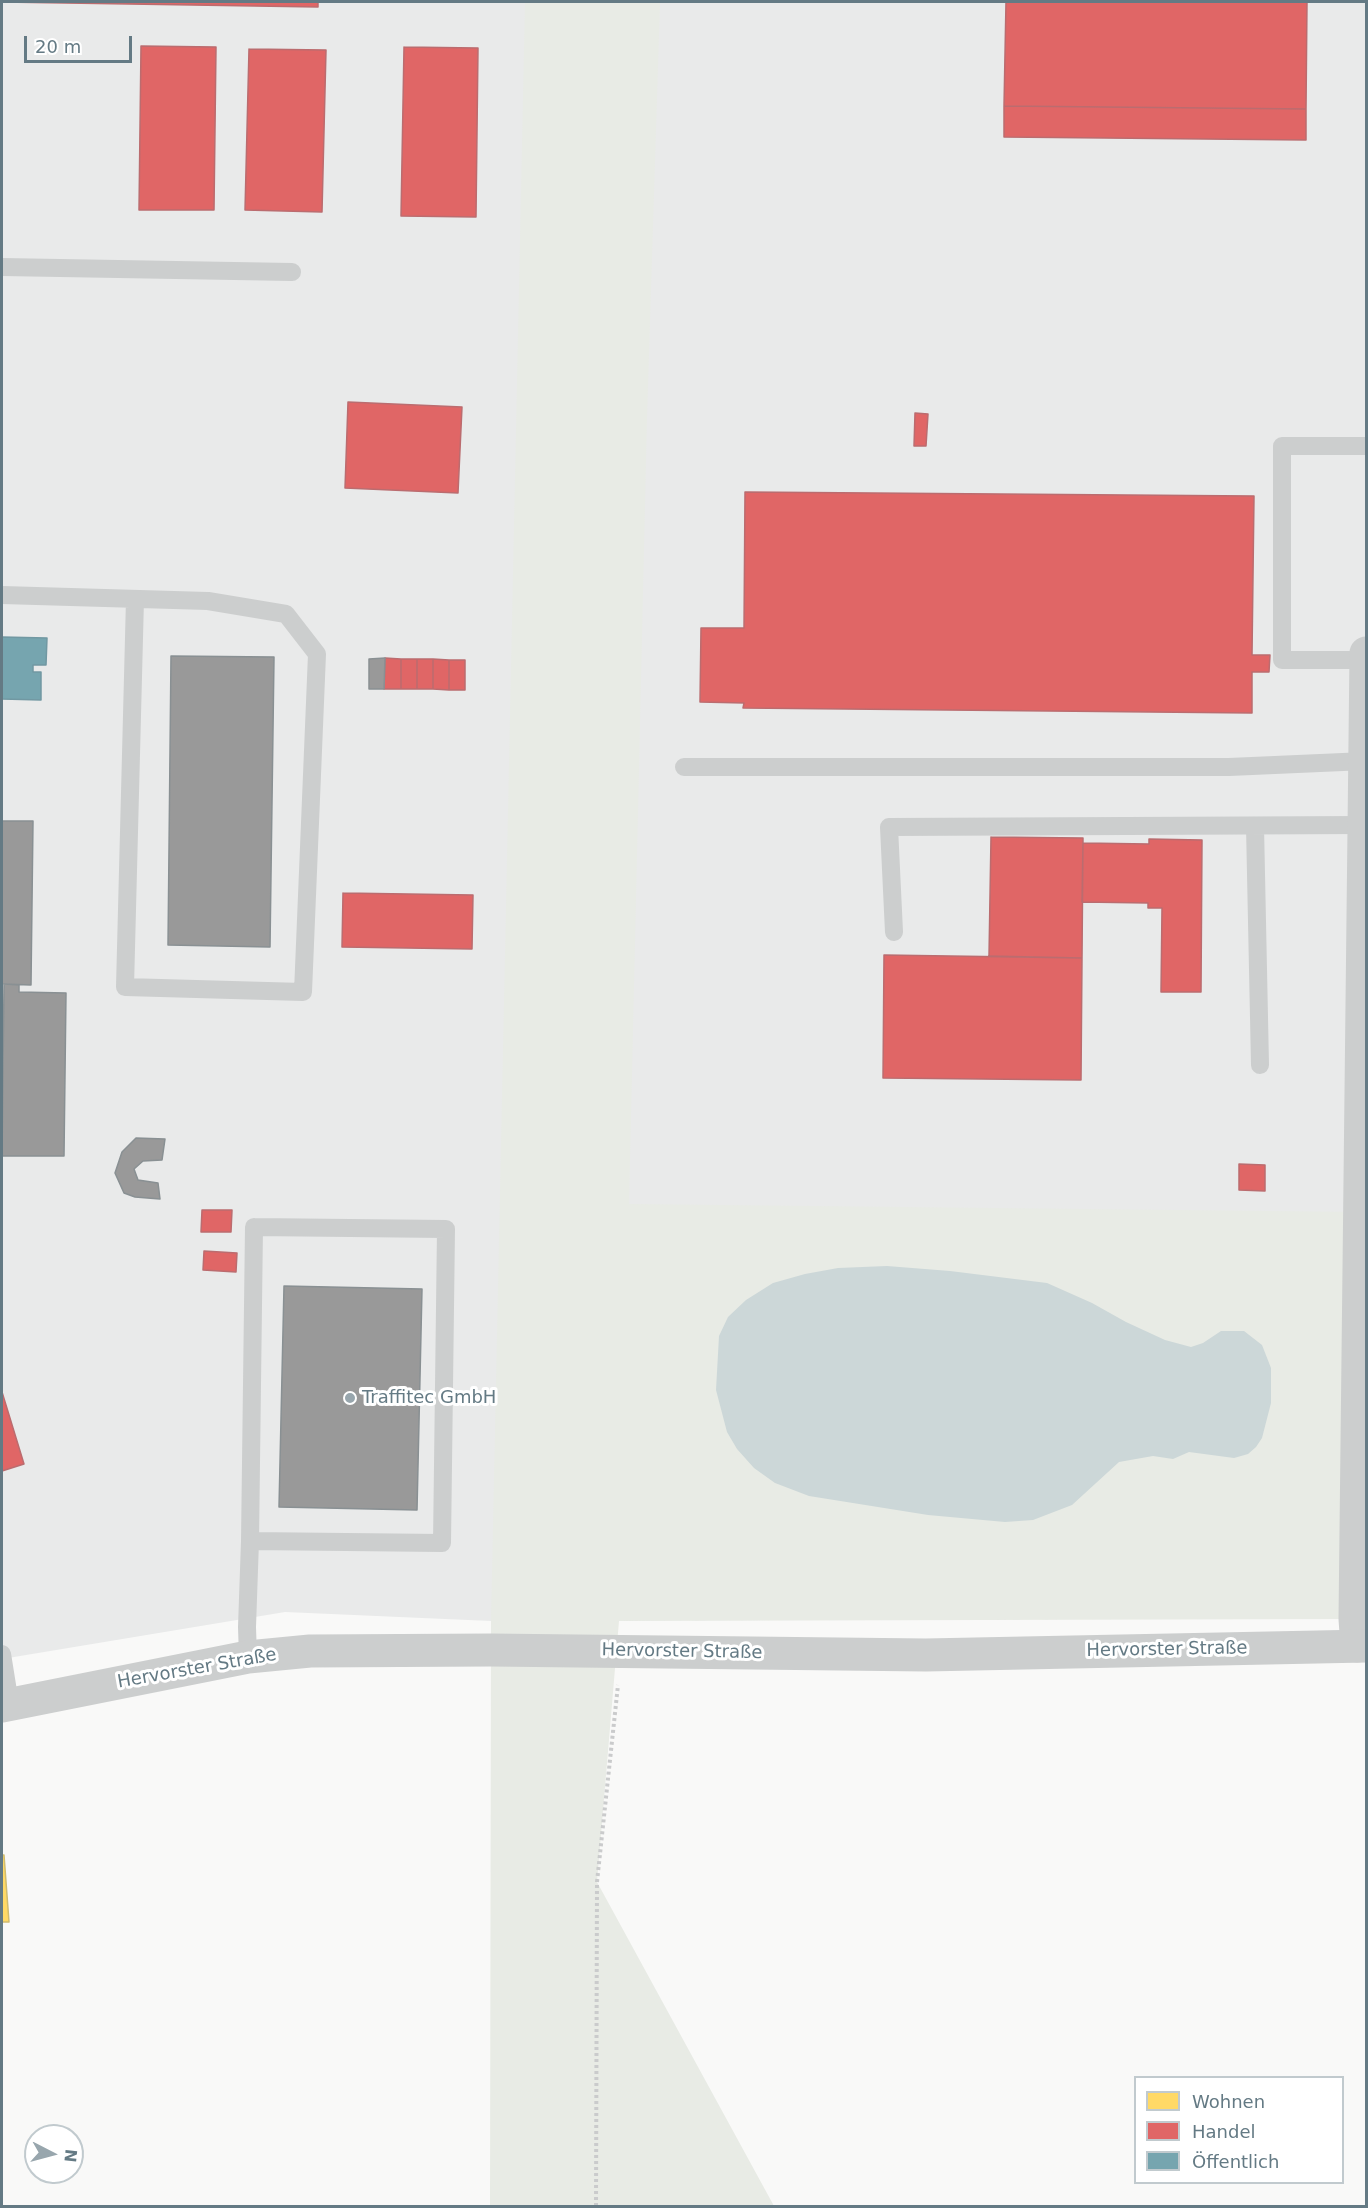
<!DOCTYPE html>
<html>
<head>
<meta charset="utf-8">
<style>
  body { margin:0 }
  #map { position:relative; width:1368px; height:2208px; overflow:hidden; background:#f9f9f8; font-family:"DejaVu Sans",sans-serif }
  canvas { display:block }
  .frame { position:absolute; inset:0; border:3px solid #647a84; pointer-events:none }
  .legend { position:absolute; left:1134px; top:2076px; width:210px; height:108px; box-sizing:border-box; background:#fff; border:2px solid #c1cace; margin:0; padding:8px 10px; list-style:none; font-size:18px; color:#647a84 }
  .legend li { display:flex; align-items:center; gap:12px; height:30px }
  .legend b { width:30px; border:2px solid #c1cace }
  .north { position:absolute; left:24px; top:2124px; width:60px; height:60px; box-sizing:border-box; background:#fff; border:2px solid #c1cace; border-radius:50%; rotate:96deg; font-size:16px; font-weight:700; line-height:24px; text-align:center; color:#647a84 }
  .north::after { content:''; display:block; margin:auto; width:21px; height:27px; background:#98a6ad; clip-path:polygon(50% 0,100% 100%,50% 72%,0 100%) }
  .scale { position:absolute; left:24px; top:36px; width:108px; height:27px; box-sizing:border-box; border:3px solid #647a84; border-top:0; padding-left:8px; font-size:18px; line-height:21px; white-space:nowrap; color:#647a84; -webkit-text-stroke:4px #fff; paint-order:stroke }
</style>
</head>
<body>
<div id="map">
<canvas width="1368" height="2208"></canvas>
<div class="frame"></div>
<ul class="legend">
<li><b style="height:16px;background:#ffd966"></b>Wohnen</li>
<li><b style="height:16px;background:#e06666"></b>Handel</li>
<li><b style="height:16px;background:#76a5af"></b>Öffentlich</li>
</ul>
<div class="north">N</div>
<div class="scale">20 m</div>
</div>
<script>
const c = document.querySelector('canvas').getContext('2d');
c.lineJoin = 'round';
function fillPath(path, color) { c.fillStyle = color; c.fill(path, 'evenodd'); }
const poly = rows => new Path2D(rows.map(r => 'M' + r).join(''));
function stroke(path, color, width, dash) { c.strokeStyle = color; c.lineWidth = width; c.lineCap = dash ? 'butt' : 'round'; c.setLineDash(dash || []); c.stroke(path); }
function label(font, color, halo, rows, align = 'center') {
  c.font = font + ' "DejaVu Sans",sans-serif'; c.lineWidth = 6; c.setLineDash([]); c.textBaseline = 'middle'; c.strokeStyle = halo; c.fillStyle = color; for (const [text, x, y, turn = 0] of rows) {
    c.save(); c.translate(x, y); c.rotate((+turn || 0) * Math.PI / 180); c.textAlign = isNaN(turn) ? turn : align; if (halo) c.strokeText(text, 0, 0); c.fillText(text, 0, 0); c.restore();
  }
}
const built = poly([
  [2,2,1366,2,1366,1618,491,1621,285,1612,2,1659]
]);
const green = poly([
  [525,2,660,2,647,418,629,1204,1360,1212,1355,1619,619,1621,597,1882,774,2206,490,2206,491,1621]
]);
const water = poly([
  [887,1266,950,1271,1047,1283,1092,1303,1126,1322,1165,1340,1191,1347,1203,1343,1221,1331,1244,1331,1262,1345,1271,1368,1271,1403,1262,1438,1256,1447,1248,1454,1234,1458,1189,1452,1173,1459,1153,1456,1119,1462,1072,1505,1033,1520,1005,1522,928,1515,809,1496,775,1483,754,1468,737,1449,727,1432,716,1390,719,1336,728,1317,746,1300,773,1283,805,1274,838,1268]
]);
const homes = poly([
  [2,1855,4,1855,9,1922,2,1922,2,1855]
]);
const shops = poly([
  [2,2,318,2,318,7,2,2],
  [1006,2,1307,2,1306,109,1004,106,1006,2],
  [141,46,216,47,214,210,139,210,141,46],
  [404,47,478,48,476,217,401,216,404,47],
  [249,49,326,50,322,212,245,210,249,49],
  [1004,106,1306,109,1306,140,1004,137,1004,106],
  [348,402,462,407,458,493,345,488,348,402],
  [915,413,928,414,926,446,914,446,915,413],
  [745,492,1254,496,1252,655,1270,655,1269,672,1252,672,1252,713,743,708,744,703,700,702,701,628,744,628,745,492],
  [385,658,401,659,401,689,384,689,385,658],
  [401,659,417,659,417,689,401,689,401,659],
  [417,659,433,659,433,689,417,689,417,659],
  [433,659,449,660,449,690,433,689,433,659],
  [449,660,465,660,465,690,449,690,449,660],
  [991,837,1083,838,1082,958,989,956,991,837],
  [1149,839,1202,840,1201,992,1161,992,1162,908,1148,908,1148,903,1082,902,1083,843,1149,844,1149,839],
  [343,893,473,895,472,949,342,947,343,893],
  [884,955,1082,958,1081,1080,883,1078,884,955],
  [1239,1164,1265,1165,1265,1191,1239,1190,1239,1164],
  [202,1210,232,1210,231,1232,201,1232,202,1210],
  [204,1251,237,1253,236,1272,203,1270,204,1251],
  [2,1392,24,1464,2,1471,2,1392]
]);
const public = poly([
  [2,637,47,638,46,665,33,665,33,672,41,672,41,700,2,699,2,637]
]);
const industry = poly([
  [171,656,274,657,270,947,168,945,171,656],
  [385,658,384,689,369,689,369,659,385,658],
  [2,821,33,821,31,985,2,984,2,821],
  [4,984,19,985,19,992,66,993,64,1156,2,1156,4,984],
  [136,1138,165,1139,162,1160,143,1161,134,1169,138,1180,158,1183,160,1199,135,1197,124,1193,115,1173,122,1152,136,1138],
  [284,1286,422,1289,417,1510,279,1507,284,1286]
]);
const path = poly([
  [596,2206,597,1882,618,1685]
]);
const service = poly([
  [2,267,292,272],
  [2,595,208,601,286,614,317,654,303,992,125,987,135,599],
  [1366,660,1282,660,1282,446,1366,446],
  [684,767,1229,767,1366,761],
  [1255,826,1260,1065],
  [894,932,889,827,1364,825],
  [254,1227,446,1229,442,1543,250,1541,254,1227],
  [2,1654,10,1704],
  [248,1657,247,1627,250,1541]
]);
const minor = poly([
  [1357,1646,1355,1619,1366,653]
]);
const tertiary = poly([
  [2,1706,248,1657,310,1651,491,1650,926,1655,1366,1646]
]);
const markers = [
  [350,1398,6,"#98a6ad"]
];
const poiNames = [
  ["Traffitec GmbH",362,1398]
];
const streetNames = [
  ["Hervorster Straße",1167,1650,-1],
  ["Hervorster Straße",682,1652,1],
  ["Hervorster Straße",197,1669,-10]
];
fillPath(built, '#e9eaea');
fillPath(green, '#e8ebe5');
fillPath(water, '#ccd7d8');
fillPath(homes, '#ffd966');
stroke(homes, '#d0bc6f', 1.5);
fillPath(shops, '#e06666');
stroke(shops, '#bb6c6f', 1.5);
fillPath(public, '#76a5af');
stroke(public, '#7198a2', 1.5);
fillPath(industry, '#999');
stroke(industry, '#899093', 1.5);
stroke(path, '#cacbcc', 4, [3, 3]);
stroke(service, '#cccece', 18);
stroke(minor, '#cccece', 33);
stroke(tertiary, '#cccece', 33);
for (const [x, y, r, color] of markers) { const dot = new Path2D(); dot.arc(x, y, r, 0, 2 * Math.PI); c.fillStyle = color; c.fill(dot); stroke(dot, '#fff', 2); }
label('18px', '#647a84', '#fff', poiNames, 'left');
label('18px', '#647a84', '#fff', streetNames);
</script>
</body>
</html>
